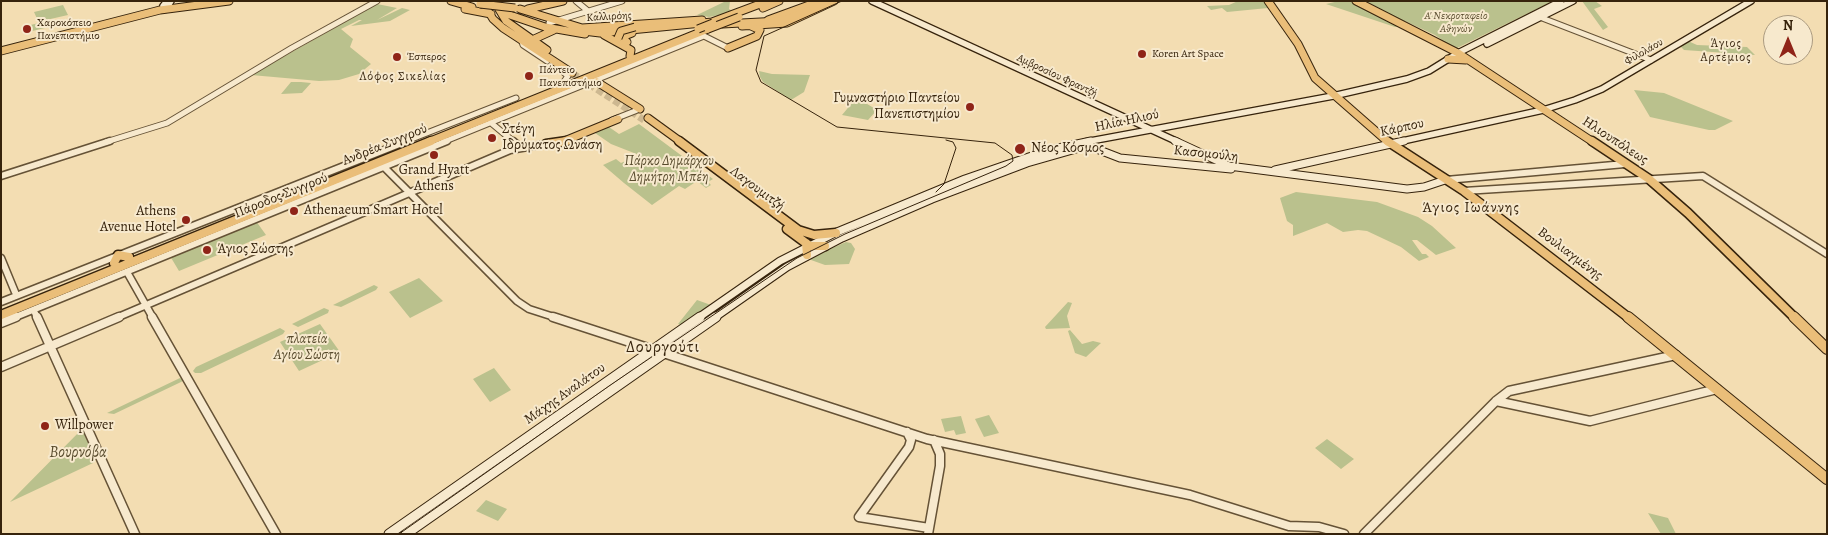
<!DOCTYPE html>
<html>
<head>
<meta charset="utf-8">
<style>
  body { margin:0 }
  #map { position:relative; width:1828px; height:535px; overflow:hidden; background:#f3ddb2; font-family:Alegreya,serif }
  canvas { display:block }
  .frame { position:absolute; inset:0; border:2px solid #36230c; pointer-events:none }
  .north { position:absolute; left:1763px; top:15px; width:50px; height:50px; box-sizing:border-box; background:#f7e9cd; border:1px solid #aa9a80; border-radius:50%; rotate:0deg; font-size:14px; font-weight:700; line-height:20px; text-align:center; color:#36230c }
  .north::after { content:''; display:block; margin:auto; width:18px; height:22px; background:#8f2418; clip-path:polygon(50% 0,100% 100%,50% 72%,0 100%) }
</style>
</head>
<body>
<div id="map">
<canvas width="1828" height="535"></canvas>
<div class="frame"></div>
<div class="north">N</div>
</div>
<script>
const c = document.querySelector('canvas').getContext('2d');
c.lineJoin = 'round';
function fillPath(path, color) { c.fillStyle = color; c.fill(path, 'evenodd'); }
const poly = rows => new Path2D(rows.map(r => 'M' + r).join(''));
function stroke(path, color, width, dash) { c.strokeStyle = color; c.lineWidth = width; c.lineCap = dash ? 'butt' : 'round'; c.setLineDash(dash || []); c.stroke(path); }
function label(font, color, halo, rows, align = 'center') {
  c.font = font + ' Alegreya,serif'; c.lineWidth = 4; c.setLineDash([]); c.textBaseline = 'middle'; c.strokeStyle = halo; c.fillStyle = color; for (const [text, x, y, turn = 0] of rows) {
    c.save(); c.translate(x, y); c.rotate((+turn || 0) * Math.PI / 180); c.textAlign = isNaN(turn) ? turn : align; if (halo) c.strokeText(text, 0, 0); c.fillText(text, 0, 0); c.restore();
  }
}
const green = poly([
  [726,1,730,1,729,9,734,12,709,17,697,15],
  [1238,1,1263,1,1268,8,1227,12,1222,8,1211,10,1207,6,1229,5],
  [1339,1,1350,1,1402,27,1395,27,1326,4],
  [1358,1,1553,1,1455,49,1435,35,1405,21,1403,22,1368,3],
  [1582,1,1595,1,1602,6,1594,9,1608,27,1603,30],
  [377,4,397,8,377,20,402,8,410,10,390,21,351,26,362,20,359,20,341,29,353,39,350,47,371,64,359,74,339,80,319,81,251,75],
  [63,5,68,15,46,20,49,27,28,32,26,26,39,23,34,12],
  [1688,41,1697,45,1747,47,1755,55,1684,50,1680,46],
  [759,71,772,74,810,75,804,92,791,100,763,82,760,77],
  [291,82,301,82,311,83,302,93,281,94],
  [1634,90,1664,93,1733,121,1715,130,1709,130,1650,117],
  [859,99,877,110,868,120,842,115,852,103],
  [639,124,713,179,708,182,711,185,706,188,697,181,685,189,679,186,652,205,624,183,603,165,616,159,621,163,639,155,611,144,595,133,609,127,619,134],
  [1296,192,1377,202,1418,217,1432,226,1456,248,1436,255,1417,240,1412,240,1422,254,1426,254,1429,257,1419,261,1401,247,1367,231,1358,230,1343,232,1327,223,1293,236,1293,225,1287,221,1280,198],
  [256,221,266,235,179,271,170,256],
  [846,242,851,243,855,249,849,264,825,265,811,260,811,257],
  [419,278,443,301,410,318,389,292],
  [374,285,378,287,376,290,341,307,333,305],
  [697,300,711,305,682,325,678,324],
  [1068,302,1072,303,1067,316,1070,328,1046,329,1045,327],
  [324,308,329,310,328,313,298,327,292,324],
  [320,324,340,352,299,371,280,342],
  [280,328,285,331,283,334,201,373,195,373,193,371,196,367],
  [1070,330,1082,344,1093,341,1101,343,1086,357,1075,353,1068,331],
  [494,368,511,390,490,402,473,379],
  [180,378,184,380,181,382,114,414,107,413],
  [989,415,999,433,984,437,975,419],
  [961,416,966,433,956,435,954,430,945,432,941,419],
  [81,430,84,430,96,459,93,463,10,502],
  [1327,439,1354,459,1341,469,1315,448],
  [486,500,507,509,498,521,476,511],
  [1648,513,1668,518,1676,534,1661,534]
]);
const primaryTunnel = poly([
  [572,73,644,120]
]);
const tertiaryFar2 = poly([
  [576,1,588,11],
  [1537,16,1651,60],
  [549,23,622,1],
  [522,42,523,45,547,61],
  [560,69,568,76,563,83],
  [612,120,640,109],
  [490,122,514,142],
  [106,142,167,123,292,48,377,1],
  [404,142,516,98],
  [443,142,704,36,728,48]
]);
const tertiaryFar1 = poly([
  [513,141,520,147],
  [384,167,517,301,529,309,557,318],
  [1,176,110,141],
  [1446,180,1625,164],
  [1464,191,1703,176,1827,254],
  [1,258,15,292],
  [127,272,153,318],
  [1,302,407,141],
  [35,313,37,318],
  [13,318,447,141],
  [116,318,510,150,551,143]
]);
const tertiary = poly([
  [37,317,135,534],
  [152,317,276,534],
  [553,317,927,439,1190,495,1289,526,1319,527,1344,534],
  [1,323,16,317],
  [1,367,119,317],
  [1496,401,1590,421,1717,389],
  [907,432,911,440,909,447,859,517,929,528],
  [928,534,940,466,940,454,934,440],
  [1364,534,1496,401,1509,391,1676,355]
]);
const secondaryFar2 = poly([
  [167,1,163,6,166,9,171,1],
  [872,1,1178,142],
  [1487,44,1573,1],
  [1085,142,1333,96,1407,79,1429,71,1458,53,1561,1],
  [1398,142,1543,110,1575,100,1602,89,1751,1]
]);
const secondaryFar1 = poly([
  [1175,141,1229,166,1407,189,1424,187,1445,180],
  [1089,146,1120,158,1231,169],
  [1275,170,1404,141],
  [698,318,780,261,837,232,965,179,1049,150,1091,141],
  [714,318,787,267,842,238,932,199,1027,163,1076,149]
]);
const secondary = poly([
  [389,534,700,317],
  [406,534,716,317]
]);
const primaryFar2 = poly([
  [451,1,472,7],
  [482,1,493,19,503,28,572,73],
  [494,1,506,21,547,50],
  [1268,1,1298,44,1315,78,1388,142],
  [1356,1,1458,53,1593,142],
  [465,9,491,14],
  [520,9,582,28,702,20],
  [528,9,563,1],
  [501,12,545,27,585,34],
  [768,20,820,1],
  [742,26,787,23,834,1],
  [532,40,554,30],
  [627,42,622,37,632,33],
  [728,48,757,36,760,30,751,26],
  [1,51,160,10,229,1],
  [1448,59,1466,60],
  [597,82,640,109],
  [648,118,681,142],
  [562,142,618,119]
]);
const primaryFar1 = poly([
  [679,141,798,230,814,235,836,233],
  [1387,141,1464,191,1629,318],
  [1592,141,1649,179,1688,213,1795,318],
  [546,144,567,141],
  [787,229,810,246,825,246],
  [806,243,807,255]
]);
const primary = poly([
  [1628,317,1827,479],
  [1794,317,1827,349]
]);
const trunkFar1 = poly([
  [763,8,779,1],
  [722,24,780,21,817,8],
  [575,30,600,33,712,22,768,1],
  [604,35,631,50,630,56],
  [428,142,708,29]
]);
const trunk = poly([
  [114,263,118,255,129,257],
  [1,315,431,141]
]);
const tram = poly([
  [936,192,944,184,956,148,953,142,946,140],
  [399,534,609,386,797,258,845,234,1006,166,1013,161,1012,155,995,143,837,127,761,82,756,70,764,36,842,1]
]);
const primaryBridge = poly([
  [480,4,515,8]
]);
const trunkBridge = poly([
  [698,29,713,23],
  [708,29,739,17],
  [618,38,621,31,635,27]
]);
const markers = [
  [27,29,5,"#8f2418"],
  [1142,54,5,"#8f2418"],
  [397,57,5,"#8f2418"],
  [529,76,5,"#8f2418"],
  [970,107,5,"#8f2418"],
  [492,138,5,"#8f2418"],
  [1020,149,6,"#8f2418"],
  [434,155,5,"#8f2418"],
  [294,211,5,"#8f2418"],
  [186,220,5,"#8f2418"],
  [207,250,5,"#8f2418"],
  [45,426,5,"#8f2418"]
];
const farParknames = [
  ["Α' Νεκροταφείο",1456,16],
  ["Αθηνών",1456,29]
];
const farStreetnames = [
  ["Καλλιρόης",609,17,-3],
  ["Φιλολάου",1644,52,-30],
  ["Αμβροσίου Φραντζή",1057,76,25]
];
const farPoinames = [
  ["Χαροκόπειο",37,23],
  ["Πανεπιστήμιο",37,36],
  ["Koren Art Space",1152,54],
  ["Έσπερος",407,57],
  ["Πάντειο",539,70],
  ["Πανεπιστήμιο",539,83]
];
const farNeighbourhoodnames = [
  ["Άγιος",1726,44],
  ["Αρτέμιος",1726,58],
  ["Λόφος Σικελίας",403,77]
];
const poiNames = [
  ["Γυμναστήριο Παντείου",960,99,"right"],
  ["Πανεπιστημίου",960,115,"right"],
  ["Στέγη",502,130],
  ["Iδρύματος Ωνάση",502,146],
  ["Νέος Κόσμος",1031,149],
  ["Grand Hyatt",434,171,"center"],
  ["Athens",434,187,"center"],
  ["Athenaeum Smart Hotel",304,211],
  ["Athens",176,212,"right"],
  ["Avenue Hotel",176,228,"right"],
  ["Άγιος Σώστης",217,250],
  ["Willpower",55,426]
];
const streetNames = [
  ["Ηλία Ηλιού",1127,121,-12],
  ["Κάρπου",1402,128,-12],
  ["Ηλιουπόλεως",1615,141,33],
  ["Ανδρέα Συγγρού",385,145,-22],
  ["Κασομούλη",1206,154,6],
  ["Λαγουμιτζή",757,189,37],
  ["Πάροδος Συγγρού",281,196,-22],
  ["Βουλιαγμένης",1570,254,37],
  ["Μάχης Αναλάτου",565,394,-35]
];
const parkNames = [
  ["Πάρκο Δημάρχου",669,162],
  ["Δημήτρη Μπέη",669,178],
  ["πλατεία",307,340],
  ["Αγίου Σώστη",307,356]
];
const neighbourhoodNames = [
  ["Άγιος Ιωάννης",1471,208]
];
const quarterNames = [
  ["Δουργούτι",663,348]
];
const nearParknames = [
  ["Βουρνόβα",78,453]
];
fillPath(green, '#bac18d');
stroke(primaryTunnel, '#cdb891', 7, [7, 3]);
stroke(tertiaryFar2, '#655236', 7);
stroke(tertiaryFar1, '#655236', 9);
stroke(tertiary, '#655236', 11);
stroke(secondaryFar2, '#36230c', 8);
stroke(secondaryFar1, '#36230c', 9);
stroke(secondary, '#36230c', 11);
stroke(primaryFar2, '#36230c', 9);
stroke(primaryFar1, '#36230c', 11);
stroke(primary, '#36230c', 12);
stroke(trunkFar1, '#36230c', 9);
stroke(trunk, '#36230c', 11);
stroke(tertiaryFar2, '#f7e9cd', 5);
stroke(tertiaryFar1, '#f7e9cd', 6);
stroke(tertiary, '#f7e9cd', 8);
stroke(secondaryFar2, '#f7e9cd', 5.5);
stroke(secondaryFar1, '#f7e9cd', 7);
stroke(secondary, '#f7e9cd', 9);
stroke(primaryFar2, '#eabe79', 7);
stroke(primaryFar1, '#eabe79', 8);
stroke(primary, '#eabe79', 10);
stroke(trunkFar1, '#eabe79', 7);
stroke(trunk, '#eabe79', 8);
stroke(tram, '#36230c', 1);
stroke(primaryBridge, '#36230c', 9, []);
stroke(trunkBridge, '#36230c', 9, []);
stroke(primaryBridge, '#eabe79', 7);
stroke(trunkBridge, '#eabe79', 7);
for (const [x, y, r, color] of markers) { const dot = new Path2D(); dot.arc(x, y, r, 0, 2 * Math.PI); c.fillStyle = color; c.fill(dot); stroke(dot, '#f7e9cd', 2); }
label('italic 11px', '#574a2c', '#f7e9cd', farParknames);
label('11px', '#36230c', '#f7e9cd', farStreetnames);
label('11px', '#36230c', '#f7e9cd', farPoinames, 'left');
c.letterSpacing = '1px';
label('12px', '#36230c', '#f7e9cd', farNeighbourhoodnames);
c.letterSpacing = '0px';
label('14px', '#36230c', '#f7e9cd', poiNames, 'left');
label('14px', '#36230c', '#f7e9cd', streetNames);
label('italic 14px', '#574a2c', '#f7e9cd', parkNames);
c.letterSpacing = '1px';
label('15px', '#36230c', '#f7e9cd', neighbourhoodNames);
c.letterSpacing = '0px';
c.letterSpacing = '1px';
label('16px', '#36230c', '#f7e9cd', quarterNames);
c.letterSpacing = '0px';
label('italic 16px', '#574a2c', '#f7e9cd', nearParknames);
</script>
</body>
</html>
